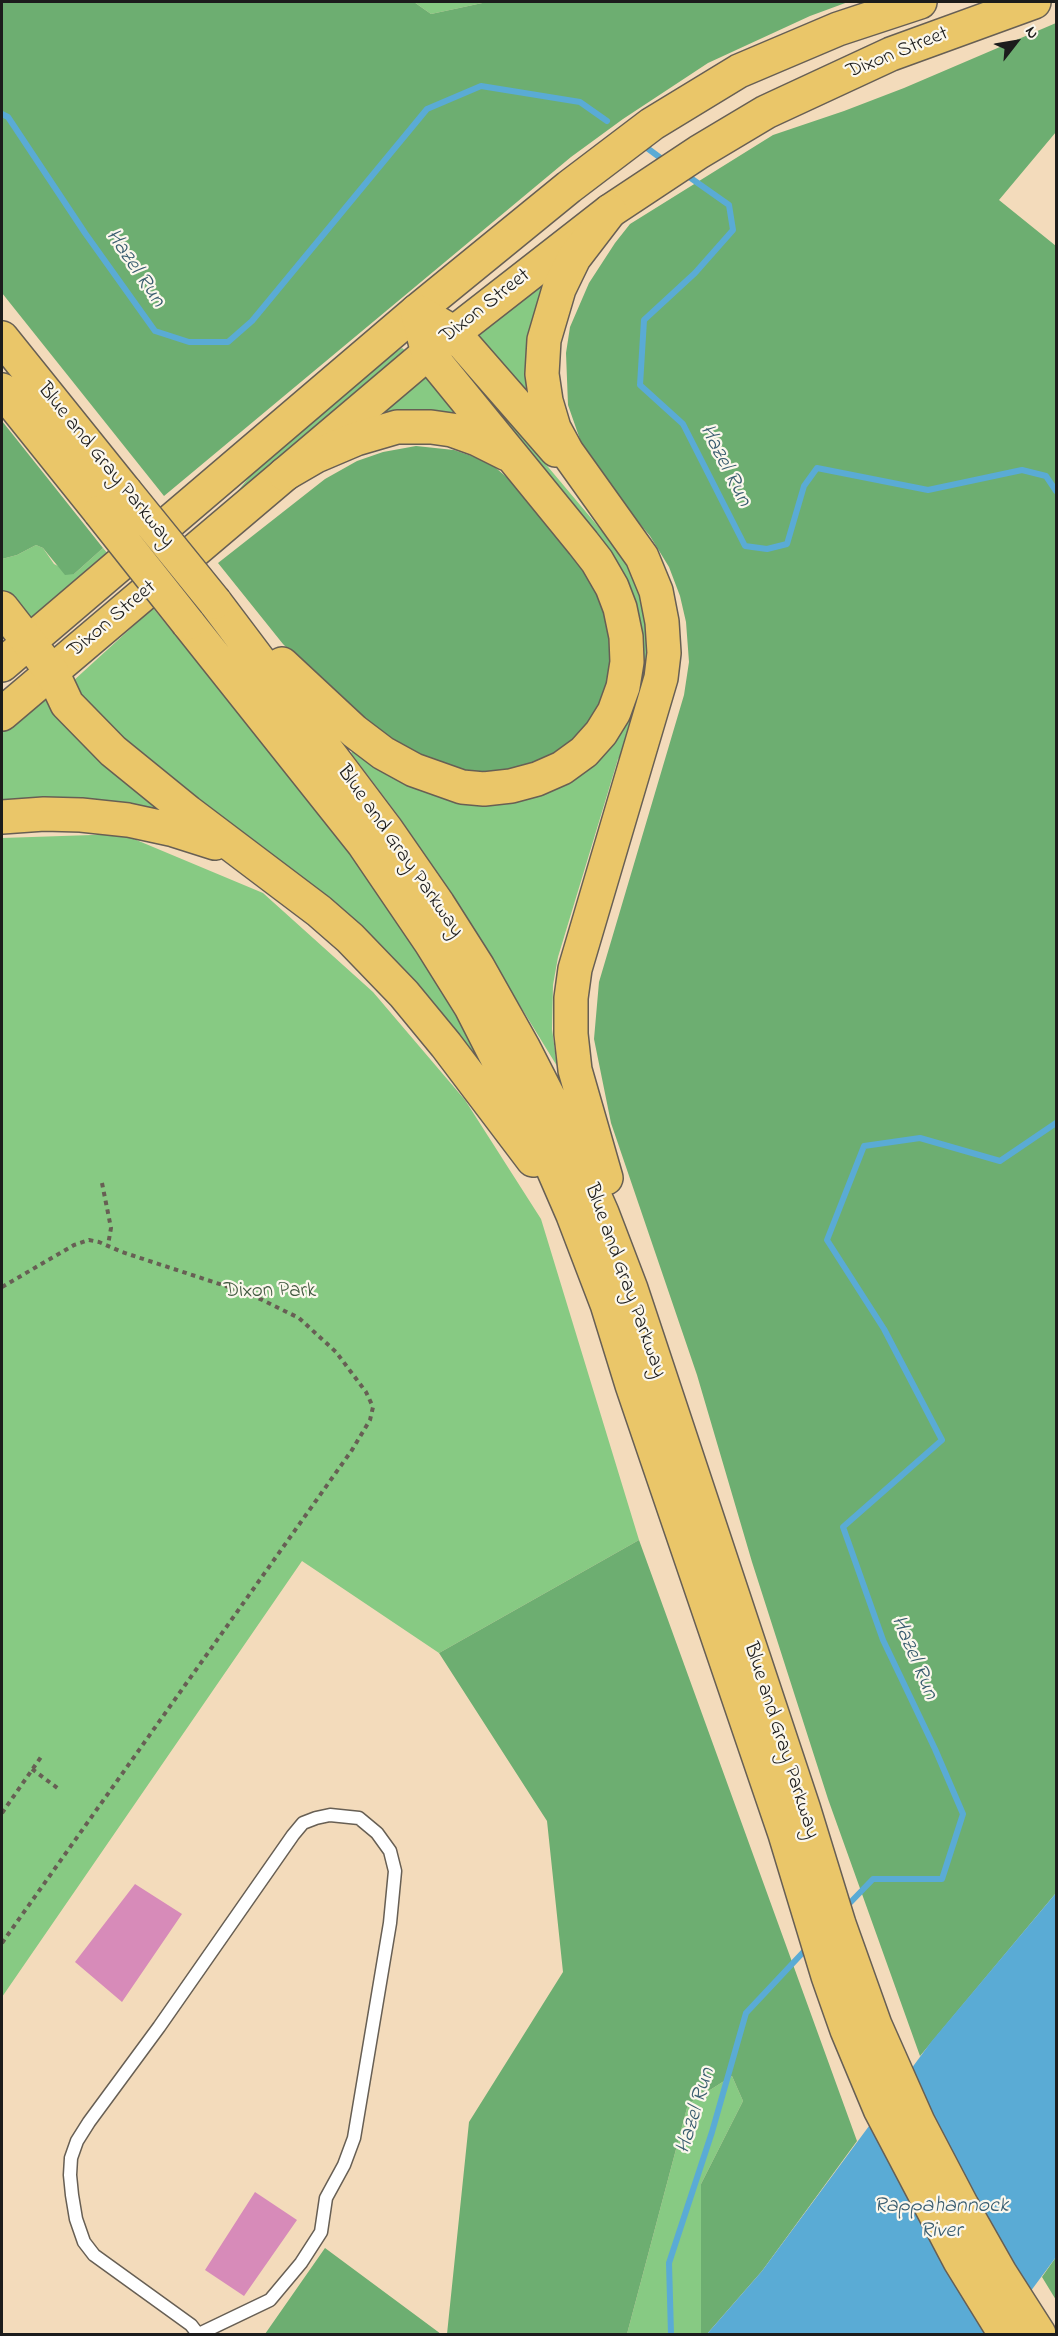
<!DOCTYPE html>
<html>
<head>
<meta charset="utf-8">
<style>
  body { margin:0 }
  #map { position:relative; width:1058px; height:2336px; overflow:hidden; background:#f3dbbb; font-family:"Indie Flower",sans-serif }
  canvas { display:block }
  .frame { position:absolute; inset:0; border:3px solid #1c1c1c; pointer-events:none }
  .north { position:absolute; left:986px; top:12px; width:60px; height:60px; -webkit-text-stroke:4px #fbf7ec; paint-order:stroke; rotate:59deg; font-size:16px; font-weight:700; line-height:24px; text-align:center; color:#1c1c1c }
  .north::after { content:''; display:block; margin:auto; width:21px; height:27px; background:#1c1c1c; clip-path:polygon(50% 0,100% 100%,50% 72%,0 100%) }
</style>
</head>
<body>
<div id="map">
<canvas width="1058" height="2336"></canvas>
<div class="frame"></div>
<div class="north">N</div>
</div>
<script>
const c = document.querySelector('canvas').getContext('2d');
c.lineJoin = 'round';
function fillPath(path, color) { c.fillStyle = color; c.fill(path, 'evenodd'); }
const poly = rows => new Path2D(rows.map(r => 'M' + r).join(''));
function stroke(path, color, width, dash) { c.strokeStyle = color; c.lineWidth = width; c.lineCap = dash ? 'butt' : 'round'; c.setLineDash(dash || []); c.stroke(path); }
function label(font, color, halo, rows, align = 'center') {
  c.font = font + ' "Indie Flower",sans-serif'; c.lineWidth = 4.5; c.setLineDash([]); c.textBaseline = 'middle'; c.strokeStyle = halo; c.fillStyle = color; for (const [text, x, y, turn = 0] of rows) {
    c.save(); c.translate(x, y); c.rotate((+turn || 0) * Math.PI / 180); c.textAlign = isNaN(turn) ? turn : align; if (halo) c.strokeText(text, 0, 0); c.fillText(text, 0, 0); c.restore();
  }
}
const green = poly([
  [414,2,487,2,431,14],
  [567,252,539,413,471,338],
  [402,348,407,352,242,495,238,491,266,456,354,380],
  [453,354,623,556,640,591,648,629,648,670,622,755,618,759,558,957,553,985,552,1029,557,1066,449,890,397,814,351,753,359,745,627,701,447,358],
  [424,372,467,417,362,425],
  [36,545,43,548,54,564,74,574,103,548,109,555,28,624,23,622,2,589,2,559,17,555],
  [153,608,307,796,350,853,444,992,485,1064,478,1068,155,772,71,691,72,682],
  [47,696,194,825,2,805,2,732],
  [122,834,263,893,373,992,465,1100,541,1219,639,1540,439,1653,302,1561,2,1997,2,838],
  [732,2076,743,2101,701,2184,701,2334,627,2334,688,2104]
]);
const forest = poly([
  [2,2,414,2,431,14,487,2,848,2,810,16,708,63,623,119,571,157,164,496,2,293],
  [1056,23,1056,132,999,200,1056,246,1056,1893,920,2056,828,1799,752,1562,697,1375,611,1123,594,1039,599,982,684,695,689,662,686,622,680,596,669,567,650,536,615,494,583,448,568,405,566,353,570,327,589,283,615,243,630,224,773,135,844,111,904,88],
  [2,421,103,548,74,574,65,575,43,548,36,545,17,555,2,559],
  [416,446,454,450,489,462,518,487,580,557,607,606,614,668,594,724,557,764,472,780,404,750,330,691,283,644,218,563,325,479,357,461,383,452],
  [639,1540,857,2141,762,2271,707,2334,701,2334,701,2184,743,2101,732,2076,688,2104,627,2334,447,2334,469,2122,563,1972,547,1821,439,1653],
  [325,2248,441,2334,265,2334],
  [1056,2257,1056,2300,1042,2277]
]);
const water = poly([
  [1056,1893,1056,2257,999,2334,707,2334,762,2271,931,2042]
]);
const stream = poly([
  [2,114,8,117,85,233,155,331,189,342,228,342,252,321,427,109,481,86,580,102,607,121],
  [643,145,666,162],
  [685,174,729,205,733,230,695,273,644,320,640,385,683,424,745,546,767,549,787,544,804,486,817,468,928,490,1022,470,1046,476,1056,491],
  [845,1908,873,1879,942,1879,963,1814,935,1749,883,1640,843,1527,942,1440,884,1329,827,1240,864,1146,920,1138,1000,1161,1056,1123],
  [671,2334,669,2263,712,2132,746,2013,809,1946]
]);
const building = poly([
  [135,1884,182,1914,122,2002,75,1962],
  [255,2192,297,2220,244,2296,205,2270]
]);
const path = poly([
  [102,1183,111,1228,108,1245],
  [2,1287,74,1245,89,1240,99,1242,122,1252,250,1294,299,1318,336,1352,366,1392,373,1407,370,1420,352,1450,2,1943],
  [32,1769,60,1790],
  [2,1813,41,1757]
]);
const service = poly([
  [198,2334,191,2325,94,2255,84,2242,76,2219,72,2195,70,2175,71,2158,77,2141,89,2122,159,2027,293,1835,303,1823,316,1818,330,1815,359,1818,377,1833,390,1851,395,1871,390,1923,354,2138,344,2165,326,2198,321,2232,301,2263,270,2300,199,2334]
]);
const primary = poly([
  [2,665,417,311,569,187,652,124,739,71,838,29,920,2],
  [2,714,428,353,610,211,699,152,766,112,891,54,1034,2]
]);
const trunk = poly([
  [417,311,453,332,556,450],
  [2,338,125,491],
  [2,390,100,512],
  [285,474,316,456,356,439,397,427,431,427,452,430,477,439,507,454],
  [215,602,386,829,438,904,478,967,523,1047,565,1129,602,1213,631,1289,804,1810,839,1924,875,2025,918,2122,962,2206,1000,2273,1039,2334],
  [2,608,52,672,67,704,113,751,188,812,319,911,350,938,404,994,446,1045,533,1160],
  [188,623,363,843,431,943,471,1007,550,1162,573,1215,607,1304,632,1385,785,1834,828,1976,847,2030,880,2109,960,2261,1005,2334],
  [282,664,354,731,383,753,414,770,462,787,484,789,511,786,537,779,562,768,584,752,601,733,614,712,623,687,627,662,626,637,620,608,612,587,597,561,583,543,428,353,417,311],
  [2,817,44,814,81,815,128,820,174,830,215,843],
  [606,1178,575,1070,571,1034,571,998,575,969,661,678,664,653,662,622,656,591,642,557,567,452,554,428,546,401,542,374,544,340,559,289,574,258,610,211]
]);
const trunkBridge = poly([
  [125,491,215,602],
  [100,512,188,623]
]);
const streetNames = [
  ["Dixon Street",898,54,-22],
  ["Dixon Street",486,307,-38],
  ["Blue and Gray Parkway",105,466,51],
  ["Dixon Street",113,620,-40],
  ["Blue and Gray Parkway",399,852,55],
  ["Blue and Gray Parkway",624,1281,70],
  ["Blue and Gray Parkway",780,1741,72]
];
const parkNames = [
  ["Dixon Park",270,1293]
];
const waterNames = [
  ["Hazel Run",134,269,56],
  ["Hazel Run",724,466,63],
  ["Hazel Run",913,1658,67],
  ["Hazel Run",697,2111,-73],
  ["Rappahannock",941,2207],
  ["River",941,2232]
];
fillPath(green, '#87ca83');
fillPath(forest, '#6dae71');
fillPath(water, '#5aabd5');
stroke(stream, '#5aabd5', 6);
fillPath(building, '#d78bb9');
stroke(service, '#675f54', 15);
stroke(primary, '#675f54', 36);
stroke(trunk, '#675f54', 36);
stroke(path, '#675f54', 4, [4.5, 4.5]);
stroke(service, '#fff', 12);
stroke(primary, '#eac669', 33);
stroke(trunk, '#eac669', 33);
stroke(trunkBridge, '#675f54', 36, []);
stroke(trunkBridge, '#eac669', 33);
label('21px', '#1c1c1c', '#fbf7ec', streetNames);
label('21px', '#415940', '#fbf7ec', parkNames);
label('italic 22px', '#385c6f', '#fbf7ec', waterNames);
</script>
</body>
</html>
